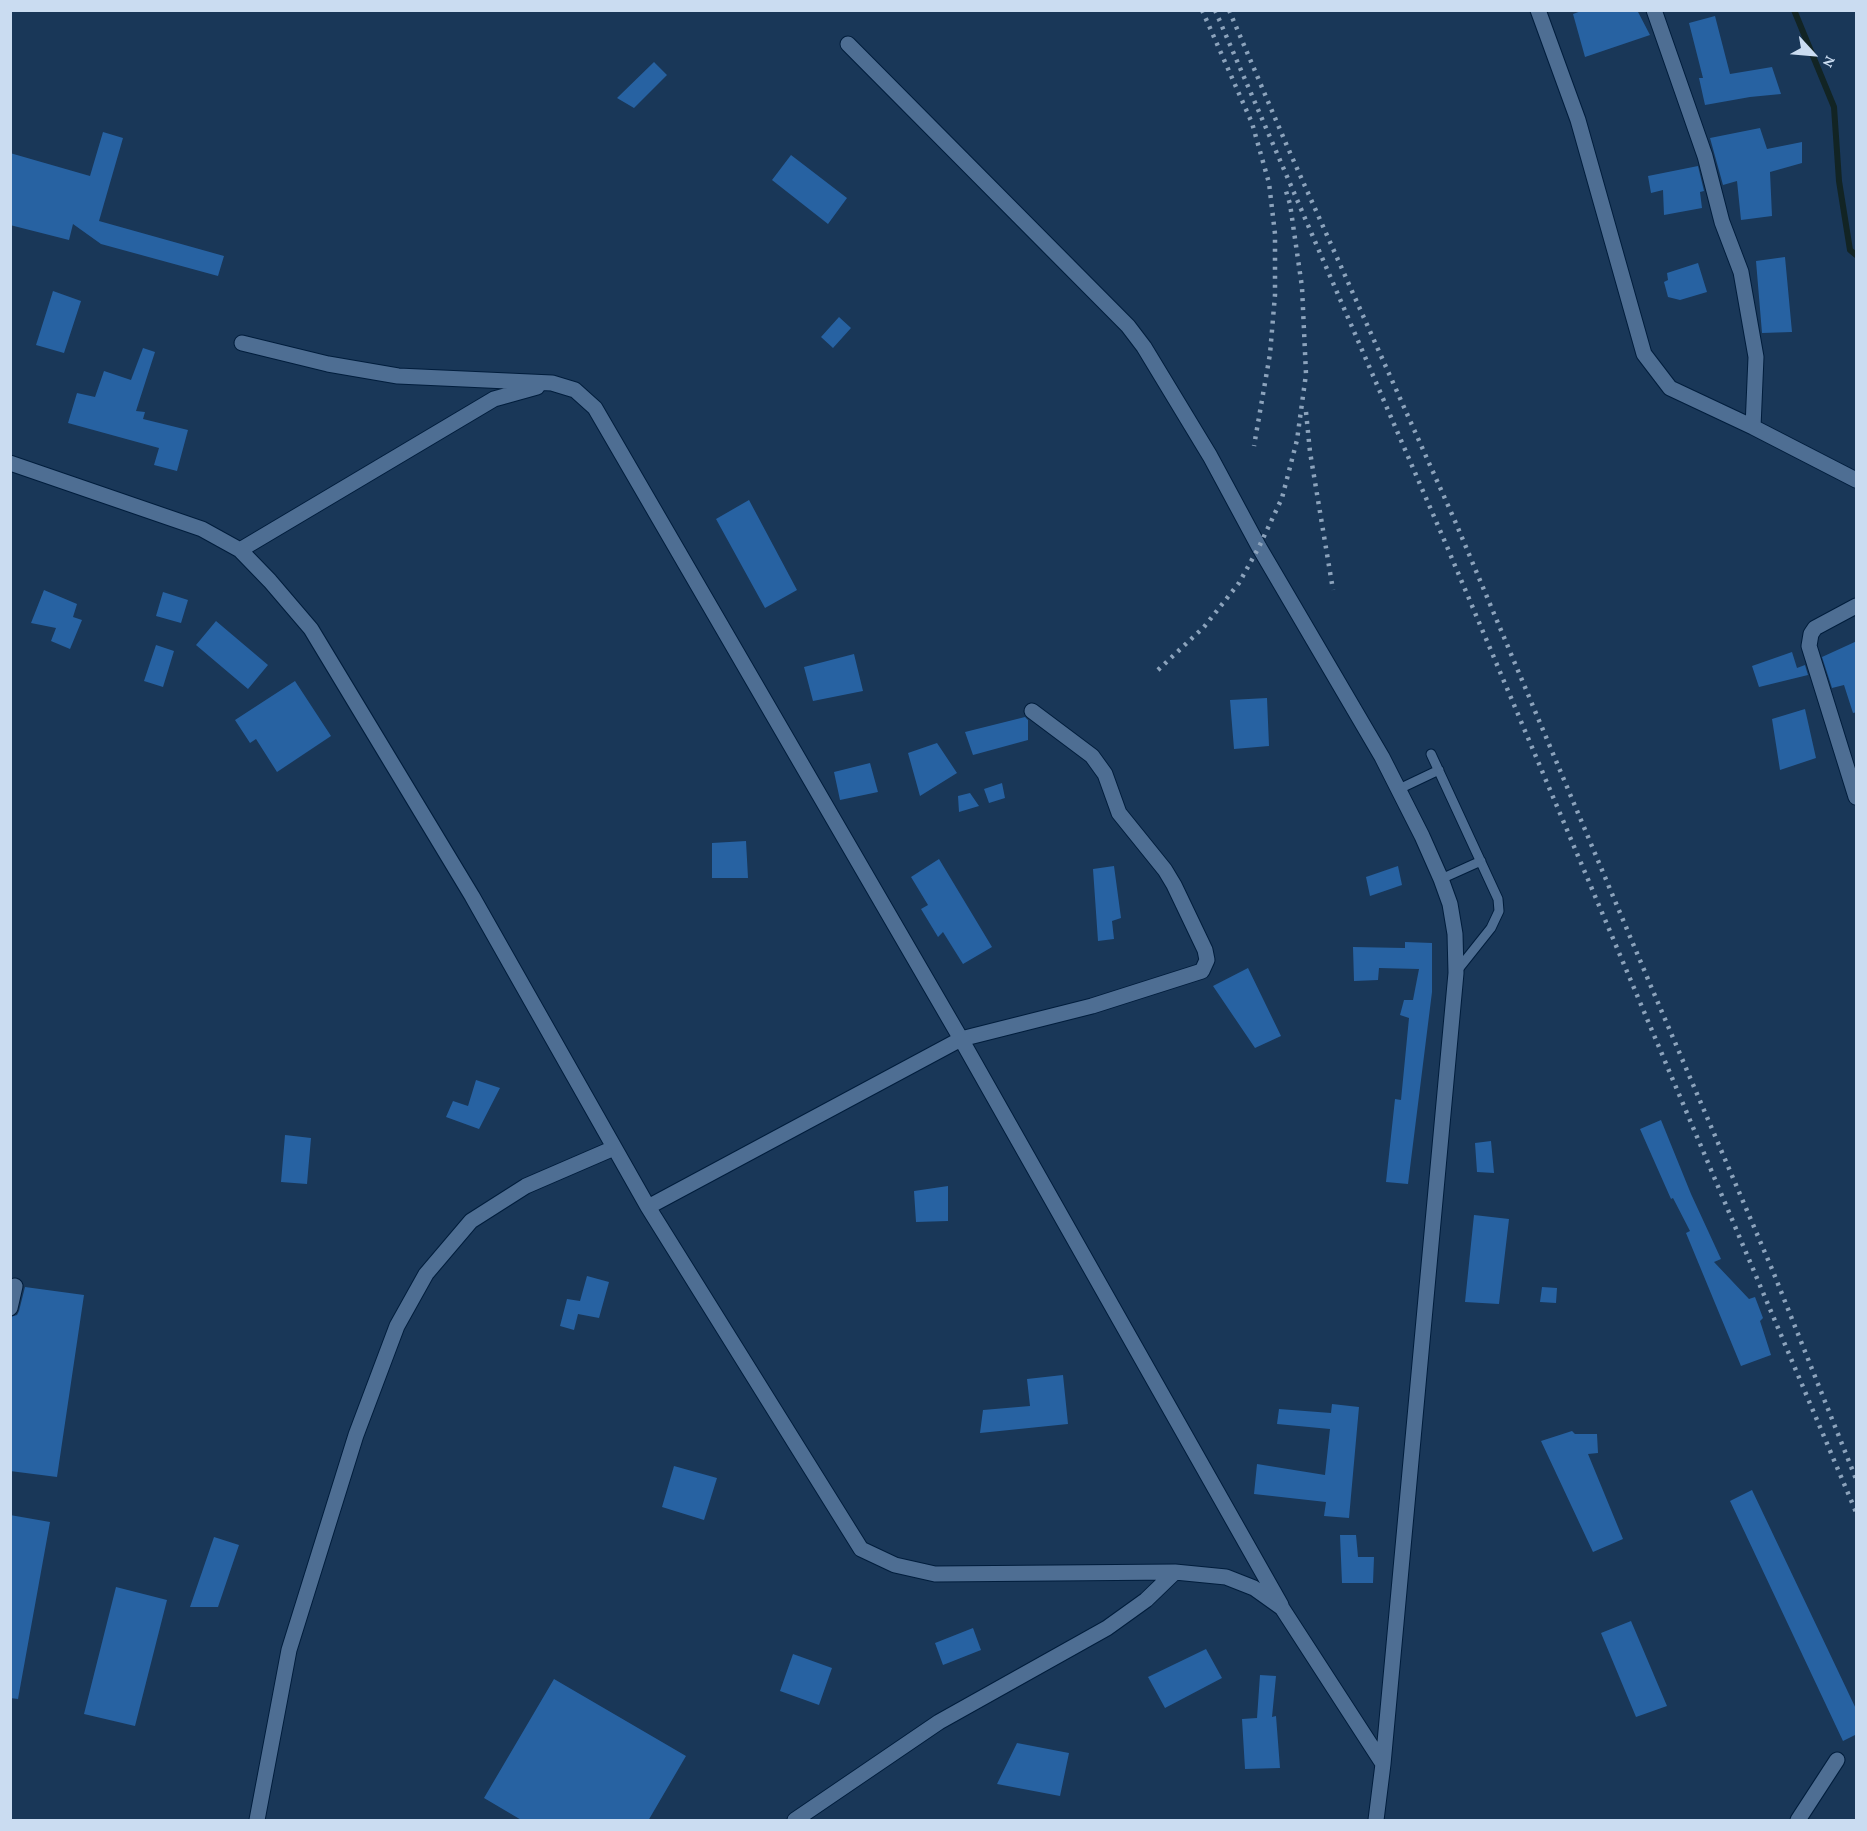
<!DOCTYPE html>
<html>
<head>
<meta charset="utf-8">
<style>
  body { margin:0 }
  #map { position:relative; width:1867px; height:1831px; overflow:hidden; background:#193758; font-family:"Crimson Pro",serif }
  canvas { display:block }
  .frame { position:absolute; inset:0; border:12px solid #cadcf1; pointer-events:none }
  .north { position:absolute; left:1783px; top:24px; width:60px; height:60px; -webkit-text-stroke:4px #193758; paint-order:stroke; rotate:116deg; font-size:16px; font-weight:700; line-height:24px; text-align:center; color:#cadcf1 }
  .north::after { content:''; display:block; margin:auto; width:21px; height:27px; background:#cadcf1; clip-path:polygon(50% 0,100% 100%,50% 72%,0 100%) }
</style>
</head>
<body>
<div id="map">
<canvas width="1867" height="1831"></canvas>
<div class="frame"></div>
<div class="north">N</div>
</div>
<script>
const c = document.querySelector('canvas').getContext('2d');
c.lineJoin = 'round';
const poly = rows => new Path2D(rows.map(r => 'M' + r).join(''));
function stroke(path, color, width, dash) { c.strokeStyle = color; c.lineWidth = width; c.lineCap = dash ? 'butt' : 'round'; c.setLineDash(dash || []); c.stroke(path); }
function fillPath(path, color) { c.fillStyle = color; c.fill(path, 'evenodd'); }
const stream = poly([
  [1794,10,1834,107,1839,181,1850,250,1856,255]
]);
const building = poly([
  [1584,10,1637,10,1650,35,1585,57,1573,14],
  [1715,16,1730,74,1772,67,1781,94,1750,97,1705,105,1699,78,1703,78,1689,23],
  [654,62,667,75,634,108,617,98],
  [1760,128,1767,149,1802,142,1802,163,1770,172,1772,216,1741,220,1737,181,1723,185,1710,138],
  [103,132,123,138,99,221,224,256,218,276,101,244,73,224,69,240,10,225,10,153,90,176],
  [791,155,847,198,828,224,772,180],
  [1698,166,1704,191,1700,192,1702,208,1664,215,1663,190,1651,193,1648,176],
  [1785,257,1792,332,1762,333,1756,261],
  [1698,263,1707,292,1680,300,1668,297,1664,282,1668,280,1667,273],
  [53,291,81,301,64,353,36,345],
  [839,317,851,328,833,348,821,337],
  [143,348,155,352,136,411,145,412,143,419,188,430,177,471,154,465,159,448,68,423,77,393,95,397,104,371,131,380],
  [749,500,797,590,765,608,716,519],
  [44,590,77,604,73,617,82,620,70,649,51,641,56,628,31,623],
  [163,592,188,600,181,623,156,616],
  [216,621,268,665,248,689,196,645],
  [1857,641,1857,712,1853,713,1844,685,1832,688,1822,657],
  [156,645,174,651,163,687,144,681],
  [1792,652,1797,668,1805,665,1808,675,1759,687,1752,666],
  [854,654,863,691,813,701,804,667],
  [295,681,331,736,277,772,256,739,250,743,235,720],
  [1267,698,1269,746,1234,749,1230,700],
  [1805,709,1816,758,1780,770,1772,719],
  [1025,717,1028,720,1028,740,973,755,965,732],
  [937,743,957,773,920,796,908,753],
  [870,763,878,792,840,800,834,772],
  [1002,783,1005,798,989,803,984,789],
  [970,793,979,806,959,812,958,796],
  [746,841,748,878,712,878,712,843],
  [939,859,992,947,963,964,943,932,938,937,921,909,928,905,911,877],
  [1114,866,1121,918,1112,921,1114,939,1098,941,1093,869],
  [1398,866,1402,885,1370,896,1366,877],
  [1405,942,1432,943,1432,992,1408,1184,1386,1182,1395,1099,1401,1100,1409,1018,1400,1015,1404,1000,1413,1000,1419,969,1379,968,1378,980,1354,981,1353,947,1405,948],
  [1248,968,1281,1036,1255,1048,1213,986],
  [476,1080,500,1088,479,1129,446,1117,453,1101,468,1106],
  [1661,1120,1691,1194,1721,1259,1714,1262,1749,1299,1755,1297,1763,1318,1760,1321,1771,1355,1741,1366,1686,1233,1690,1231,1673,1198,1671,1199,1640,1129],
  [285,1135,311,1138,307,1184,281,1182],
  [1491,1141,1494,1173,1477,1172,1475,1143],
  [948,1186,948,1221,916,1222,914,1191],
  [1474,1215,1509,1219,1499,1304,1465,1302],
  [587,1276,609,1282,599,1318,578,1314,574,1330,560,1326,567,1299,580,1301],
  [25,1287,84,1295,57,1477,10,1471,10,1317,17,1315,19,1311],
  [1542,1287,1557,1288,1556,1303,1540,1302],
  [1063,1375,1068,1424,980,1433,983,1410,1030,1406,1027,1379],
  [1332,1404,1359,1407,1349,1518,1324,1516,1326,1502,1254,1494,1257,1464,1325,1475,1330,1429,1277,1424,1279,1409,1331,1413],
  [1572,1431,1575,1434,1597,1434,1598,1453,1588,1454,1623,1539,1593,1552,1541,1441],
  [674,1466,717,1478,704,1520,662,1507],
  [1752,1490,1857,1711,1857,1734,1843,1741,1730,1501],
  [10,1515,50,1522,18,1699,10,1698],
  [1340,1535,1356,1535,1358,1557,1374,1557,1373,1583,1342,1583],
  [214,1537,239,1545,218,1607,190,1607],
  [116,1587,167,1600,135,1726,84,1714],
  [1631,1621,1667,1706,1636,1717,1601,1633],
  [973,1628,981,1650,943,1665,935,1643],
  [1206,1649,1222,1678,1165,1708,1148,1677],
  [793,1654,832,1668,819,1705,780,1691],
  [1260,1675,1276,1676,1272,1717,1276,1716,1280,1768,1245,1769,1242,1719,1257,1718],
  [554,1679,686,1756,648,1821,523,1821,484,1798],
  [1017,1743,1069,1753,1060,1796,997,1784]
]);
const lane = poly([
  [1431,754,1498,899,1499,911,1491,928,1456,972],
  [1399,789,1439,770],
  [1441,879,1481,861]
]);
const street = poly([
  [1538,10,1578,120,1644,354,1670,388,1753,427,1856,480],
  [1654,10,1705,156,1722,222,1741,272,1756,357,1753,427],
  [848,44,1128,326,1144,347,1210,456,1259,547,1382,757,1422,836,1441,879,1450,904,1455,934,1456,973,1383,1764,1376,1820],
  [242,343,328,364,398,376,552,383,575,390,595,408,961,1039,1281,1605],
  [10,463,202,529,240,550,270,581,311,629,472,896,648,1207,861,1549,895,1565,935,1574,1175,1572,1226,1577,1254,1588,1282,1608,1383,1764],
  [240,550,494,399,537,387],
  [1856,606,1815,628,1811,634,1809,646,1856,797],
  [648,1207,961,1039,1092,1006,1202,971,1207,960,1205,950,1174,885,1165,870,1119,813,1105,774,1092,756,1032,711],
  [10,1308,15,1286],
  [257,1820,289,1650,356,1435,397,1326,426,1274,471,1221,526,1186,614,1148],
  [795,1820,939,1722,1107,1628,1146,1600,1175,1572],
  [1798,1820,1837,1760]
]);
const rail = poly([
  [1202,10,1252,123,1269,183,1275,234,1275,295,1270,354,1254,446],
  [1215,10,1445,542,1856,1512],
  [1229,10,1287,146,1455,521,1650,984,1772,1269,1856,1479],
  [1306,412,1310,452,1333,590],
  [1158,670,1204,627,1239,583,1259,547,1282,498,1297,440,1306,374,1302,287,1290,204,1285,188]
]);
stroke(stream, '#122424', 6);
fillPath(building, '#2762a2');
stroke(lane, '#001d3c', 11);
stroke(street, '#001d3c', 17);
stroke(lane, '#4e6e93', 9);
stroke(street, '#4e6e93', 15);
stroke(rail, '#8ca3bc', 4.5, [3, 6]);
</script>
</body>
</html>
